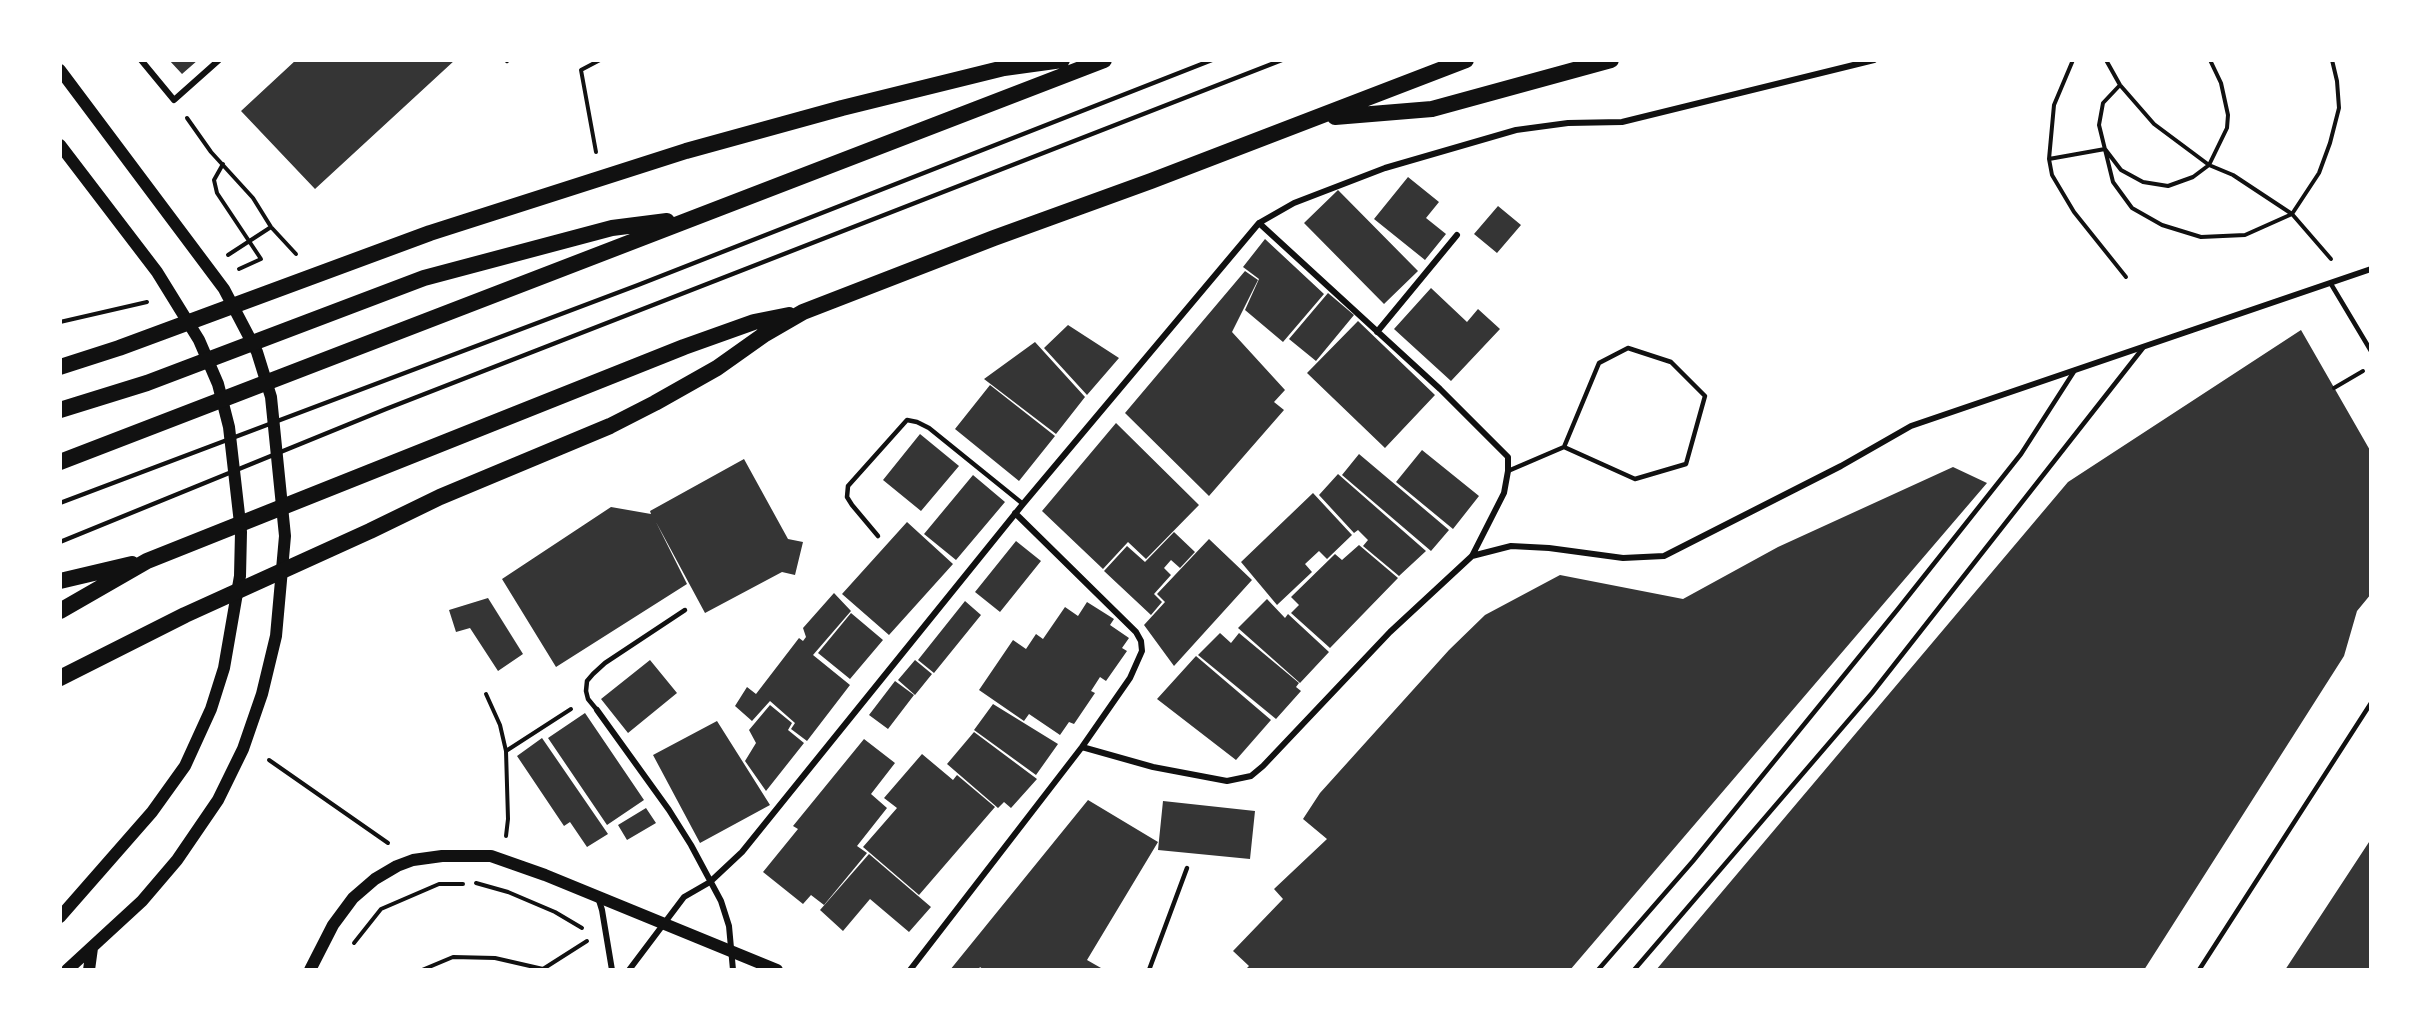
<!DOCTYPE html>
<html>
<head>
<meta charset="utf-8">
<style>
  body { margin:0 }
  #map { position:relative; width:2431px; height:1030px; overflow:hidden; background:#fff; font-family:"Sofia Sans Condensed",sans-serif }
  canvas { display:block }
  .frame { position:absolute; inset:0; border:62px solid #fff; pointer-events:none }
</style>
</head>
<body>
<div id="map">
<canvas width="2431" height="1030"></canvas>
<div class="frame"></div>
</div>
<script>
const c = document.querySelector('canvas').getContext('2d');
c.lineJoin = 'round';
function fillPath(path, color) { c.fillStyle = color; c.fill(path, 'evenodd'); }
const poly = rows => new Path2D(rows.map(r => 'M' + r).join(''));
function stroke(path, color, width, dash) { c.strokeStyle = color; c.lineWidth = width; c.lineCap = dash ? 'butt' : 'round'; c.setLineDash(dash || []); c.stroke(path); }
const building = poly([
  [169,60,198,60,182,74],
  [296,60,455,60,315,189,241,111],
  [1408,177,1439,202,1426,218,1446,234,1425,260,1374,219],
  [1338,190,1418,271,1384,304,1304,223],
  [1498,206,1521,225,1497,253,1474,234],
  [1265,239,1324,294,1283,342,1245,310,1259,279,1243,267],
  [1245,271,1258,280,1232,332,1285,390,1274,402,1284,410,1209,496,1125,413],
  [1431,288,1467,322,1478,309,1500,329,1451,381,1394,329],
  [1328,293,1354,315,1316,361,1289,339],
  [1358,321,1435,395,1385,448,1307,373],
  [1068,325,1119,358,1087,395,1044,348],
  [2301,330,2371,452,2371,594,2357,611,2344,656,2144,970,1656,970,2068,482],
  [1035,342,1085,397,1056,434,984,379],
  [990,385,1055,436,1019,481,955,429],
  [1116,423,1199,505,1146,559,1128,542,1103,569,1042,511],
  [920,434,959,466,921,511,883,480],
  [1422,450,1479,496,1453,529,1396,482],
  [1359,454,1449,530,1431,551,1342,475],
  [744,459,788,539,803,542,795,575,782,572,705,613,656,522,687,584,556,667,502,579,611,507,651,514,650,511],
  [1953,467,1987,483,1570,970,1245,970,1249,966,1233,951,1283,899,1274,889,1327,839,1303,819,1320,793,1449,650,1485,615,1560,575,1683,599,1778,547],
  [1338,474,1426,551,1399,576,1363,546,1368,540,1358,530,1354,533,1319,495],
  [973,475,1005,502,956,560,924,534],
  [1313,493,1352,535,1327,559,1319,551,1305,564,1312,572,1277,605,1241,562],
  [907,522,953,564,889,635,842,594],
  [1174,532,1195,552,1180,568,1171,560,1164,568,1171,575,1154,594,1162,602,1151,615,1104,571,1127,546,1145,562],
  [1209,539,1252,580,1174,666,1144,625,1165,602,1157,594],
  [1016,541,1041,561,1000,612,975,592],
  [1359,545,1398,578,1330,648,1291,613,1299,605,1291,597,1335,554,1342,560],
  [834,593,851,611,813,655,850,685,807,741,791,729,795,723,770,701,752,721,735,706,747,687,756,694,799,638,803,641,806,637,803,628],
  [488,598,523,654,498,671,470,628,456,632,449,610],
  [1267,599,1285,618,1288,614,1329,652,1300,683,1238,628],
  [965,601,981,615,934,673,918,660],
  [1087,602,1114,619,1110,625,1129,638,1122,648,1127,651,1106,681,1100,677,1091,691,1095,693,1074,724,1069,722,1060,735,1029,714,1024,721,979,690,1013,640,1026,649,1036,634,1043,639,1065,607,1078,616],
  [851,613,883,640,850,679,818,653],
  [1220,633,1231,643,1239,633,1299,683,1296,687,1301,691,1276,719,1198,655],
  [1196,656,1271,720,1236,760,1157,699],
  [650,660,677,693,628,733,601,699],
  [915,660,932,674,915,695,898,680],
  [895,681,914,695,888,729,869,715],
  [993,704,1058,744,1036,775,974,730],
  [770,705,792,723,788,730,804,743,766,791,745,761,756,743,749,730],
  [585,713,644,800,607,825,548,738],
  [717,721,770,805,700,843,653,755],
  [974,732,1037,779,1011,808,1004,802,998,808,947,764],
  [542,738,608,834,587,847,570,822,564,826,517,756],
  [864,739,895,763,871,794,887,808,857,846,867,853,824,905,811,895,803,904,763,872,798,829,793,826],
  [922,754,953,780,957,775,995,807,919,895,863,847,897,808,884,798],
  [1088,800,1158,842,1087,960,1101,968,1099,970,984,970,980,967,978,970,950,970],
  [1163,801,1255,811,1250,859,1158,850],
  [646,808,656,823,627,840,618,825],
  [2371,839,2371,970,2285,970],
  [869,854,931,907,909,932,870,899,843,931,820,910]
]);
const path = poly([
  [2073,60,2054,105,2049,159,2052,175,2074,212,2126,277],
  [2106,60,2120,85,2154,124,2209,165,2233,175,2292,214,2331,259],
  [2120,85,2103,103,2099,125,2113,182,2132,208,2162,225,2201,237,2245,235,2292,214,2319,173,2330,143,2339,108,2337,81,2332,60],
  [187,118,211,152,253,198,271,227,296,254],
  [596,152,581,70,600,60],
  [2049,159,2105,149,2121,170,2143,182,2168,186,2193,177,2209,165,2227,128,2228,115,2221,83,2210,60],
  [223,164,214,180,217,193,261,259,239,269],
  [228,255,271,227],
  [60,322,147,302],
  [2334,388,2363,371],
  [486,694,500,725,506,751,508,819,506,836],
  [506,751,571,709],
  [269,760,388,843],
  [476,883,508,892,555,912,582,928],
  [354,943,381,909,439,884,463,884],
  [543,969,587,941],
  [422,970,453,957,495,958,543,969]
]);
const service = poly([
  [506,60,507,61],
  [2331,284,2371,351],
  [1508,471,1564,447,1599,363,1628,348,1671,362,1705,396,1686,464,1635,479,1564,447],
  [60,503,638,285,1212,60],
  [878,536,852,505,847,497,848,486,907,420,917,422,929,428,1023,504],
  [60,542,386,409,1282,60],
  [597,710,588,699,586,691,587,681,593,674,605,663,685,610],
  [1149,970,1187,868],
  [1598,970,1693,861,1898,609,2021,454,2075,370],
  [1634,970,1872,693,2143,348],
  [2199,970,2371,703]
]);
const minor = poly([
  [141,60,174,100,219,60],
  [1377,332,1457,235],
  [1472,556,1511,546,1549,548,1623,558,1664,556,1841,466,1911,426,2371,269],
  [597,710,669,810,691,845,721,901,729,926,733,970],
  [1082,747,1153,767,1227,781,1251,776,1263,766,1390,632,1472,556,1504,493,1508,471,1508,457,1440,389,1259,223],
  [598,897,602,910,612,970],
  [629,970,684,897,710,882,742,852,1023,504,1259,223,1294,203,1385,168,1516,130,1568,123,1622,122,1874,60],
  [910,970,1082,747,1130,678,1142,651,1141,641,1136,632,1015,513]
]);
const secondary = poly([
  [60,70,224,289,257,352,271,397,285,536,276,636,262,694,243,749,218,800,177,860,142,901,67,970],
  [60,145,157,272,199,340,218,384,229,427,241,532,240,576,224,668,211,709,185,766,152,812,60,917],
  [89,970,92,948],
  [310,970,333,925,353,898,375,879,397,866,413,860,442,856,491,856,545,875,777,970]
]);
const trunk = poly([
  [1335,117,1432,109,1611,60],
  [60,367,119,348,430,233,686,151,842,108,1004,68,1062,60],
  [60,410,147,383,424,278,612,228,667,221],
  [60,462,1104,60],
  [60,581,132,564],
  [60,611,147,561,684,347,754,322,789,315],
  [60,678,185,615,370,531,440,497,610,426,655,403,717,368,765,334,803,312,994,238,1151,181,1466,60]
]);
fillPath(building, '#353535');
stroke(path, '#111', 4);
stroke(service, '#111', 4.5);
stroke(minor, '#111', 6);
stroke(secondary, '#111', 12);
stroke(trunk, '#111', 16);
</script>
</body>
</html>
